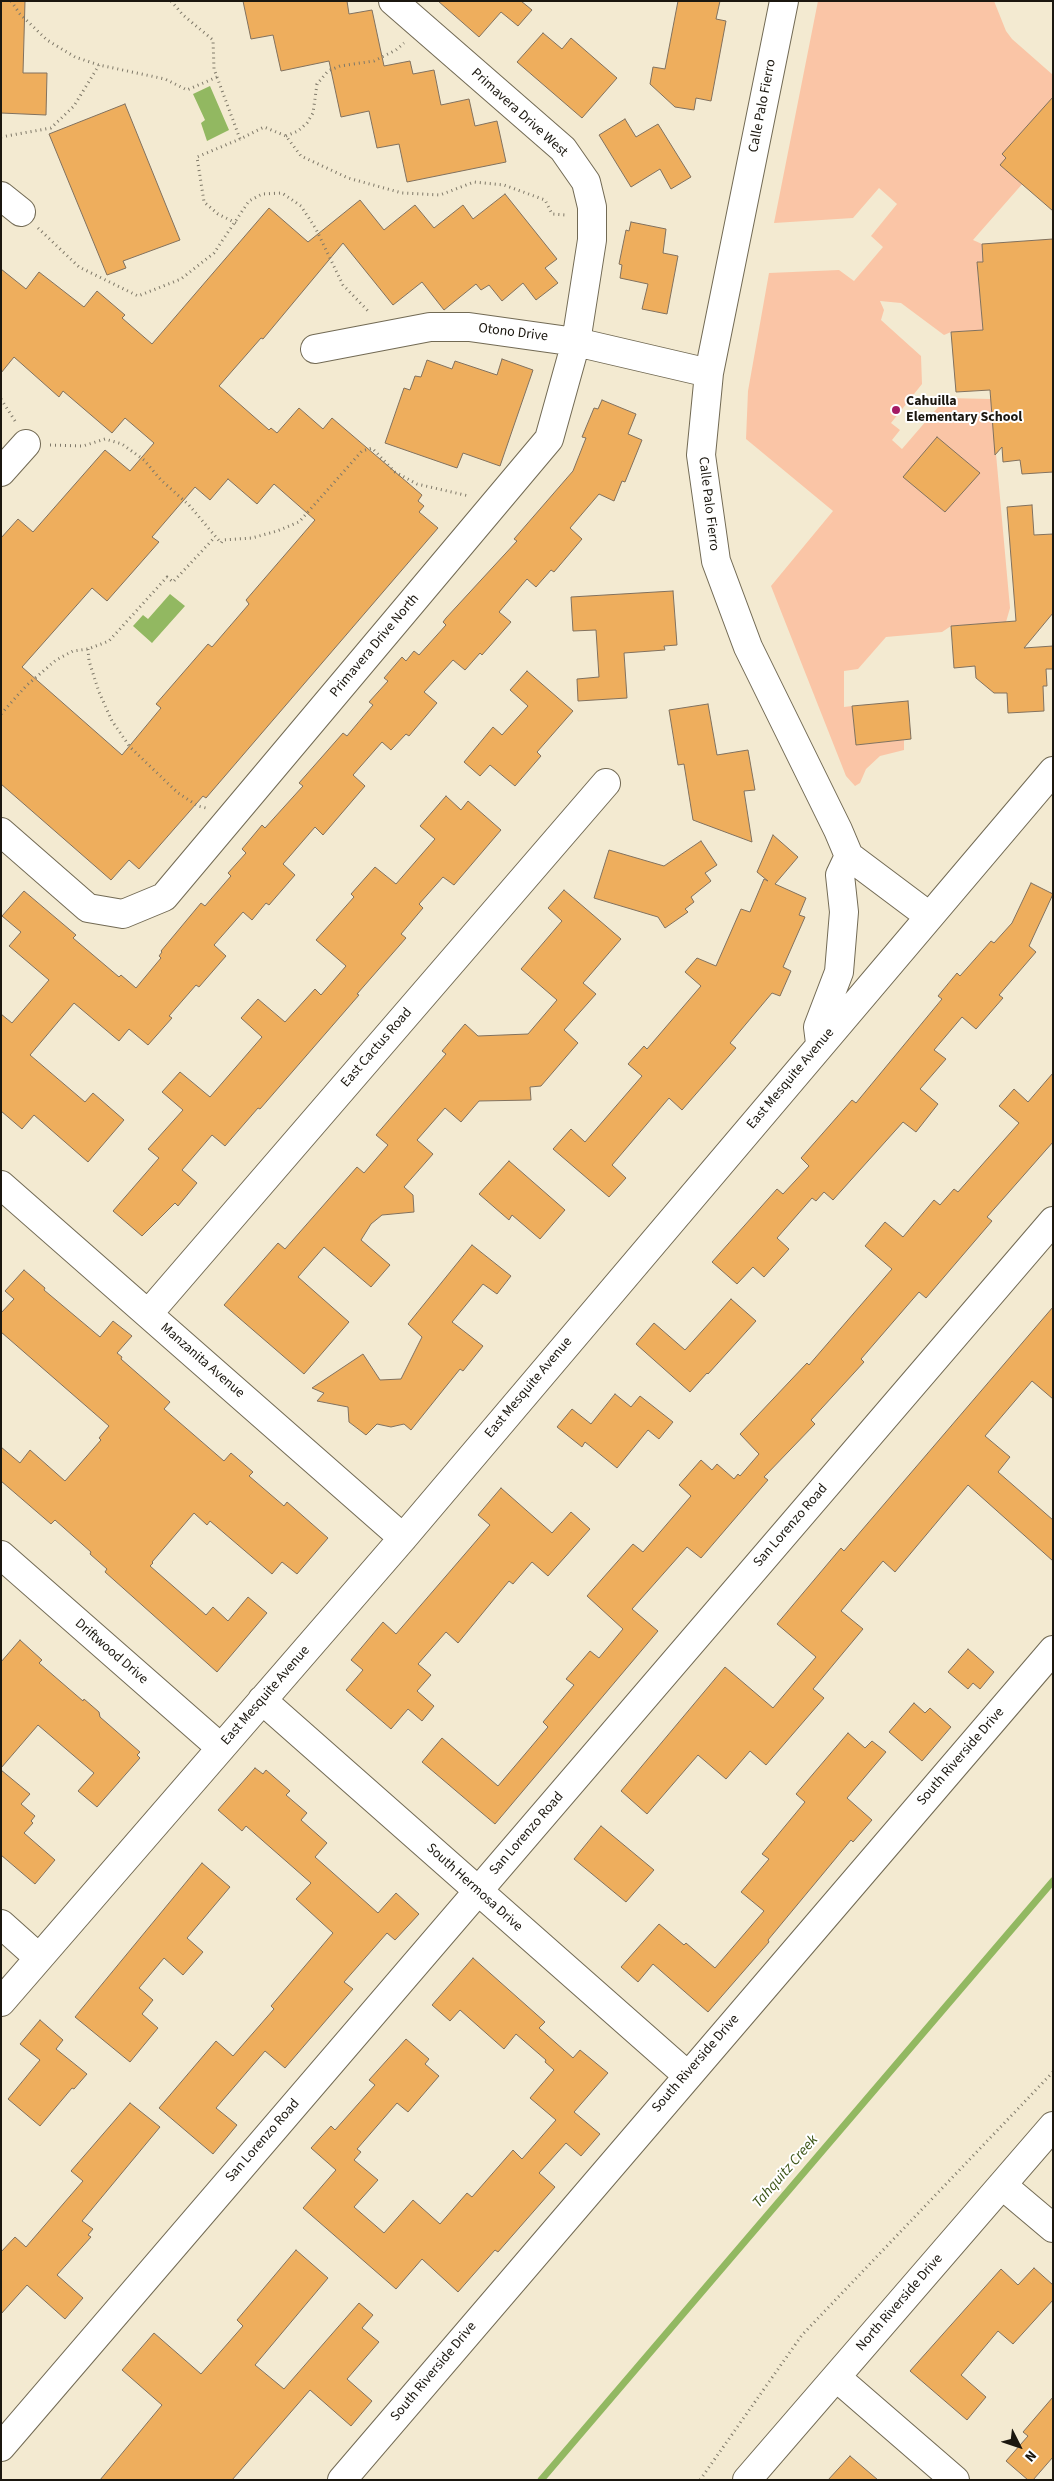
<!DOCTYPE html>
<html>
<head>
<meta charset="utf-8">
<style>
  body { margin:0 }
  #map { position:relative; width:1054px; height:2481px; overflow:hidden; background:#f3ead1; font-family:"Source Sans 3",sans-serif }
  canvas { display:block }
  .frame { position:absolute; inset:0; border:2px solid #1b170f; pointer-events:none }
  .north { position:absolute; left:994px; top:2421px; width:50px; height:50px; -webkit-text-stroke:4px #fff; paint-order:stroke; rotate:131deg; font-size:14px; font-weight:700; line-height:20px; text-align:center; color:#1b170f }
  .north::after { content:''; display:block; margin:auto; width:18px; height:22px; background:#1b170f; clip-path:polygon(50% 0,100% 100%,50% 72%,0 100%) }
</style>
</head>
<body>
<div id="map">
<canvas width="1054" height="2481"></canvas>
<div class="frame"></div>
<div class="north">N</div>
</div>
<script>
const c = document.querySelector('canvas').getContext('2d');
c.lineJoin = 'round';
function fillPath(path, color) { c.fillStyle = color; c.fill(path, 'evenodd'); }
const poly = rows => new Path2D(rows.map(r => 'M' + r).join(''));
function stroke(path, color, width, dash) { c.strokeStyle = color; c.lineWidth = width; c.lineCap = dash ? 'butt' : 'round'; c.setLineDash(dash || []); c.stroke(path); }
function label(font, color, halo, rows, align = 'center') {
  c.font = font + ' "Source Sans 3",sans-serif'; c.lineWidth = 4; c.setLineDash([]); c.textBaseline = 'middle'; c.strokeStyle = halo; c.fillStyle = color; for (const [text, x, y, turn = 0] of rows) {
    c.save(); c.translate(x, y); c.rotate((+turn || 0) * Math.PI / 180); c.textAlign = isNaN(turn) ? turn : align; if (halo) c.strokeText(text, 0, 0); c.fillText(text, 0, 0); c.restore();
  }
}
const green = poly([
  [818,1,994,1,1006,31,1012,39,1053,75,1053,149,973,240,982,244,983,262,977,262,983,330,951,332,944,335,901,303,880,301,884,310,881,320,921,356,922,384,891,423,900,430,892,440,902,449,946,398,991,399,1010,608,1006,622,951,626,942,632,886,637,858,669,844,671,844,707,852,706,856,745,904,740,904,750,880,756,866,769,860,783,855,786,846,776,771,586,833,511,746,439,748,391,769,273,839,270,854,281,883,247,871,236,897,204,879,188,853,218,774,223]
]);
const water = poly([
  [210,86,229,130,207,141,201,123,205,120,193,94],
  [170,594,185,606,152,643,133,626,143,615,148,619]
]);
const stream = poly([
  [541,2480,1053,1881]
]);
const building = poly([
  [1,1,25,1,23,73,47,73,46,115,1,113,1,1],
  [243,1,347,1,349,14,372,10,384,66,410,61,413,74,434,70,441,105,469,99,475,126,497,121,506,162,407,182,399,144,377,148,369,111,341,117,329,61,281,71,273,35,251,39,243,1],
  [438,1,521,1,532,10,518,26,501,12,479,37,438,1],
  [678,1,720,1,716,19,726,21,711,101,696,98,694,110,675,107,650,84,653,67,665,69,678,1],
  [543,33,562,49,571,38,617,78,582,118,517,62,543,33],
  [1053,97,1053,211,1000,165,1006,158,1002,154,1053,97],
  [125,104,180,240,123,261,126,268,107,275,49,134,125,104],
  [625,119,636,137,658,124,691,177,671,189,660,169,631,187,599,135,625,119],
  [505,194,557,259,545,268,558,283,536,300,523,283,502,301,489,285,481,290,476,284,444,310,422,282,393,305,343,243,263,339,261,338,219,386,269,430,271,428,277,433,299,408,323,429,332,418,422,495,418,501,424,506,419,512,438,528,206,798,203,796,139,869,129,860,111,880,1,784,1,538,18,519,33,532,105,450,130,471,154,443,125,418,112,433,63,391,59,397,14,357,1,373,1,269,26,289,39,272,84,307,97,291,125,315,122,318,152,344,269,208,308,242,360,200,384,230,415,205,434,228,463,205,473,219,505,194],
  [228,479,257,504,274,484,315,520,246,600,249,604,212,647,208,644,156,704,161,708,122,755,22,667,92,588,107,601,159,542,152,537,195,487,210,500,228,479],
  [631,222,666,229,663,253,678,256,667,314,642,309,648,284,620,278,622,265,619,264,626,230,629,231,631,222],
  [1053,239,1053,472,1022,474,1020,460,1003,462,1002,447,995,455,990,390,956,392,951,332,983,330,977,262,983,262,982,244,1053,239],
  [502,359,533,370,500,466,463,453,457,468,385,443,404,388,410,390,415,376,421,377,427,360,452,369,455,361,497,375,502,359],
  [602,400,636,414,628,434,642,440,625,482,622,481,614,501,599,494,570,528,582,539,554,572,551,570,536,587,527,579,499,612,511,622,482,655,480,653,465,670,453,660,424,692,437,703,409,736,406,734,391,750,382,742,353,775,365,786,323,835,315,827,283,864,295,875,269,905,266,903,252,920,243,912,214,945,226,956,199,987,196,985,169,1016,172,1018,148,1045,129,1029,119,1041,74,1003,30,1055,85,1102,93,1093,124,1120,88,1162,34,1115,22,1129,1,1111,1,1014,12,1023,49,980,9,946,21,932,2,916,24,891,76,935,73,938,119,977,121,975,136,988,161,958,159,956,162,952,161,951,201,903,205,906,231,876,228,873,246,853,242,849,262,825,265,828,303,786,299,783,343,733,347,736,373,705,369,702,388,681,384,678,402,657,406,661,414,651,419,655,446,625,443,622,446,618,517,541,514,539,573,471,586,438,582,437,594,408,598,409,602,400],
  [937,437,980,473,945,512,903,477,937,437],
  [1032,505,1034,535,1053,534,1053,613,1024,648,1053,646,1053,669,1046,669,1047,686,1043,686,1044,711,1008,713,1007,693,994,693,976,678,975,666,954,668,951,626,1016,621,1007,507,1032,505],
  [673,591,677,645,664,646,665,650,624,653,627,698,578,701,577,679,599,677,596,630,573,631,571,597,673,591],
  [527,671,573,711,537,752,541,756,515,786,490,765,480,776,464,762,493,727,502,735,528,706,510,690,527,671],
  [908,701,911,739,856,745,852,706,908,701],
  [708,704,717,755,748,750,755,790,744,791,752,842,693,820,684,764,678,765,669,710,708,704],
  [446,796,461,810,468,801,501,830,454,885,443,877,419,904,423,908,401,934,406,938,357,994,359,995,260,1109,258,1108,225,1146,212,1135,182,1170,197,1183,178,1206,175,1203,142,1236,113,1211,159,1158,148,1149,183,1110,162,1092,180,1072,210,1097,262,1037,241,1018,258,999,285,1022,315,989,321,995,346,966,316,940,354,897,351,894,375,867,396,884,435,839,420,826,446,796],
  [773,835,798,857,775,884,806,898,799,915,805,917,783,967,791,971,780,996,772,993,730,1043,736,1048,682,1110,669,1098,612,1165,626,1178,609,1197,553,1149,571,1129,585,1142,642,1076,628,1064,644,1046,647,1049,701,986,685,972,697,958,716,966,741,909,750,912,764,879,768,881,757,872,773,835],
  [701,841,717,865,705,873,711,881,691,897,694,902,685,909,688,912,665,928,658,917,594,898,609,850,664,866,701,841],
  [1031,883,1053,894,1029,946,1036,952,999,995,1003,998,976,1029,962,1017,934,1050,946,1059,920,1089,938,1104,916,1132,903,1122,833,1200,824,1192,816,1201,812,1198,777,1238,789,1249,764,1277,753,1267,737,1284,712,1262,777,1189,783,1194,809,1166,801,1158,852,1100,856,1103,942,999,938,996,957,973,960,976,991,941,994,943,1012,923,1031,883],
  [564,890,621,939,583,983,596,994,564,1030,578,1043,541,1086,530,1087,531,1100,479,1101,461,1122,445,1108,417,1140,433,1154,404,1187,413,1195,414,1212,382,1215,371,1224,361,1240,390,1265,371,1287,324,1247,298,1277,349,1322,304,1374,224,1305,278,1243,285,1249,357,1167,364,1173,388,1145,376,1135,446,1054,442,1051,465,1024,478,1036,528,1034,557,1000,521,969,562,921,548,908,564,890],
  [1053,1073,1053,1142,987,1217,992,1221,926,1298,919,1292,861,1359,864,1362,811,1420,815,1424,764,1477,768,1480,701,1558,687,1547,632,1609,658,1631,495,1824,422,1762,442,1738,498,1786,548,1727,543,1722,574,1685,566,1679,590,1651,599,1658,623,1629,587,1596,633,1544,643,1552,691,1496,679,1485,701,1460,712,1470,717,1464,734,1479,738,1474,740,1476,759,1454,740,1434,807,1363,809,1365,892,1269,865,1246,885,1222,903,1237,934,1200,940,1205,954,1189,958,1192,1019,1123,999,1106,1014,1089,1028,1102,1053,1073],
  [509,1161,565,1210,540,1239,512,1215,509,1220,479,1194,509,1161],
  [472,1245,511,1276,497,1294,483,1284,452,1322,483,1346,463,1371,460,1369,411,1430,404,1424,391,1427,377,1424,366,1435,349,1422,348,1407,317,1401,324,1393,312,1388,363,1354,380,1380,401,1379,422,1337,408,1324,472,1245],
  [24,1270,45,1288,44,1290,100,1337,113,1321,132,1336,117,1353,122,1357,121,1359,170,1402,164,1409,224,1461,231,1453,253,1472,249,1476,284,1506,287,1502,328,1538,297,1574,282,1562,272,1574,210,1521,207,1525,194,1513,152,1562,153,1563,150,1566,206,1615,213,1607,228,1621,248,1597,267,1613,217,1672,105,1572,107,1569,90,1554,91,1552,55,1520,51,1524,1,1481,1,1447,20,1463,30,1450,65,1481,101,1440,99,1438,109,1426,1,1332,1,1313,14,1299,5,1291,24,1270],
  [731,1299,756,1321,708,1374,707,1373,690,1392,636,1344,654,1323,685,1350,731,1299],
  [1053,1307,1053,1399,1032,1381,985,1436,1010,1457,998,1472,1053,1520,1053,1561,968,1485,895,1572,883,1561,841,1611,863,1629,813,1689,824,1698,766,1765,750,1751,726,1779,698,1755,647,1814,621,1791,725,1667,773,1708,816,1657,777,1624,841,1548,844,1551,1053,1307],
  [615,1394,631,1407,640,1396,673,1422,659,1439,648,1430,617,1468,585,1442,582,1447,557,1427,572,1409,591,1424,615,1394],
  [501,1488,552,1533,571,1512,590,1529,548,1576,532,1562,513,1584,509,1581,458,1643,446,1632,418,1664,431,1675,417,1691,434,1706,422,1721,408,1709,391,1729,346,1690,363,1670,351,1660,383,1622,396,1634,490,1525,478,1515,501,1488],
  [20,1640,42,1660,39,1663,83,1701,84,1699,99,1712,100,1717,140,1752,137,1755,140,1758,97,1807,78,1791,94,1773,38,1725,1,1768,1,1662,20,1640],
  [968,1649,994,1672,980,1689,973,1683,968,1689,948,1672,968,1649],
  [914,1703,925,1713,930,1708,951,1727,922,1761,889,1732,914,1703],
  [848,1733,865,1748,872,1741,886,1752,847,1798,872,1820,853,1842,851,1840,768,1940,769,1942,708,2012,653,1964,638,1982,621,1967,659,1924,684,1945,686,1943,715,1968,764,1911,741,1892,769,1859,762,1854,805,1802,796,1794,848,1733],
  [255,1768,263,1774,266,1770,290,1791,286,1795,307,1813,301,1820,327,1843,315,1857,378,1913,396,1893,419,1914,395,1940,387,1933,344,1982,353,1989,285,2068,265,2051,216,2108,237,2125,213,2154,159,2108,216,2041,233,2056,274,2009,271,2006,333,1933,296,1899,311,1883,246,1826,242,1831,218,1810,255,1768],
  [1,1770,30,1794,21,1804,35,1816,31,1821,33,1823,24,1833,55,1860,35,1884,1,1855,1,1770],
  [601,1826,654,1870,626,1902,574,1859,601,1826],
  [202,1863,230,1887,187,1938,203,1952,183,1975,164,1958,139,1988,153,2000,142,2014,158,2028,130,2062,75,2017,202,1863],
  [473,1958,545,2022,539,2028,573,2058,580,2050,608,2073,574,2112,600,2134,581,2156,566,2143,539,2173,555,2187,498,2252,495,2250,458,2292,422,2259,396,2289,303,2208,336,2170,311,2148,331,2126,335,2130,375,2085,369,2080,406,2039,429,2059,425,2064,439,2076,408,2112,397,2103,357,2149,361,2152,354,2160,378,2180,354,2207,384,2233,413,2200,440,2224,467,2193,472,2197,513,2150,522,2159,556,2120,530,2098,554,2070,545,2062,546,2060,516,2034,504,2049,460,2010,450,2021,432,2005,473,1958],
  [40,2020,63,2040,56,2049,87,2074,74,2089,72,2088,40,2126,8,2099,40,2060,20,2044,40,2020],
  [130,2103,160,2127,82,2221,93,2229,88,2235,91,2237,57,2275,83,2298,65,2319,27,2285,1,2314,1,2252,15,2237,26,2247,83,2181,71,2171,130,2103],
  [296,2250,328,2278,255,2365,284,2389,359,2303,373,2315,362,2328,379,2342,347,2379,372,2401,351,2426,310,2390,232,2480,100,2480,162,2405,122,2370,154,2333,201,2374,243,2326,237,2320,296,2250],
  [1034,2268,1053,2285,1053,2300,1013,2344,998,2331,961,2375,986,2397,967,2420,910,2371,1001,2269,1018,2285,1034,2268],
  [1053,2397,1053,2457,1033,2480,1028,2480,1006,2461,1028,2436,1023,2432,1053,2397],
  [850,2456,878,2480,828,2480,850,2456]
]);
const path = poly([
  [11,1,20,14,47,40,75,57,99,65,165,79,187,90,217,77],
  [171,1,183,15,213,40,214,69,240,139,264,127,286,136,301,156,348,178,402,193,440,195,474,182,504,185,545,200,552,214,566,215],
  [286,136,298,131,307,123,313,113,317,84,328,71,340,66,374,61,396,50,404,43],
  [1,137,51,128,74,106,99,65],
  [236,223,218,214,204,202,197,157,240,139],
  [38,228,79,267,138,296,181,279,214,253,249,201,262,194,282,193,301,206,316,229,343,285,369,312],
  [1,399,15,421],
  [50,445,83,446,105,439,122,444,144,460,161,480,189,505,221,543,223,540,252,538,277,531,299,522,362,451,372,448,395,472,417,484,469,496],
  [88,649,89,661,99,692,112,721,130,747,178,793,198,806,206,808],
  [1,714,26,686,56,660,73,651,88,649,109,641,167,577,173,582,215,537],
  [700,2480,802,2335,1053,2072]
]);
const minor = poly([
  [784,1,709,373,701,455,716,561,748,647,838,830,849,856,929,916],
  [1,196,21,212],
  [315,349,430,327,469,327,576,342,709,373],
  [1,472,26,444],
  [1,832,88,908,123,914,164,897,549,439,576,342,592,240,592,207,586,182,563,149,393,1],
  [820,1043,818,1027,839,972,844,912,840,875,849,856],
  [1,1185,403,1538],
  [148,1314,606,783],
  [1,1555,221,1748],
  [262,1700,687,2075],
  [1,1924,39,1958],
  [1,2002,403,1538,1053,771],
  [1002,2185,1053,2228],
  [836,2377,955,2480],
  [1,2447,1053,1221],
  [342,2480,1053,1650],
  [747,2480,1053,2126]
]);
const markers = [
  [896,410,5,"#a41b64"]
];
const streetNames = [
  ["Calle Palo Fierro",763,106,-79],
  ["Primavera Drive West",519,113,42],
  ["Otono Drive",513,333,7],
  ["Calle Palo Fierro",708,504,83],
  ["Primavera Drive North",375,646,-50],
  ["East Cactus Road",377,1048,-49],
  ["East Mesquite Avenue",791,1079,-50],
  ["Manzanita Avenue",202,1361,41],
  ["East Mesquite Avenue",529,1388,-50],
  ["San Lorenzo Road",791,1526,-49],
  ["Driftwood Drive",111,1652,41],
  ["East Mesquite Avenue",266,1696,-49],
  ["South Riverside Drive",961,1757,-49],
  ["San Lorenzo Road",527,1834,-49],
  ["South Hermosa Drive",474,1888,42],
  ["South Riverside Drive",696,2064,-49],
  ["San Lorenzo Road",263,2141,-49],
  ["North Riverside Drive",900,2303,-49],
  ["South Riverside Drive",434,2372,-50]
];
const poiNames = [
  ["Cahuilla",906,402],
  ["Elementary School",906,418]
];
const waterNames = [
  ["Tahquitz Creek",786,2172,-49]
];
fillPath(green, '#fac5a6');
fillPath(water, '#92b861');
stroke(stream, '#92b861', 7);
fillPath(building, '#eeae5d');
stroke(building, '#81715e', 1);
stroke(minor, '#726a54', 30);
stroke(path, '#7e7868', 3, [1, 4]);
stroke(minor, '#fff', 28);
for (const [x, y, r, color] of markers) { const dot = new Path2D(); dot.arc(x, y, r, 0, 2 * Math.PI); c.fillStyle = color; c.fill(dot); stroke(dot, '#fff', 2); }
label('14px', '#1b170f', '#fff', streetNames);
label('bold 14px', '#1b170f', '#fff', poiNames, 'left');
label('italic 15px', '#3b5315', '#fff', waterNames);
</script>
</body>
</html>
